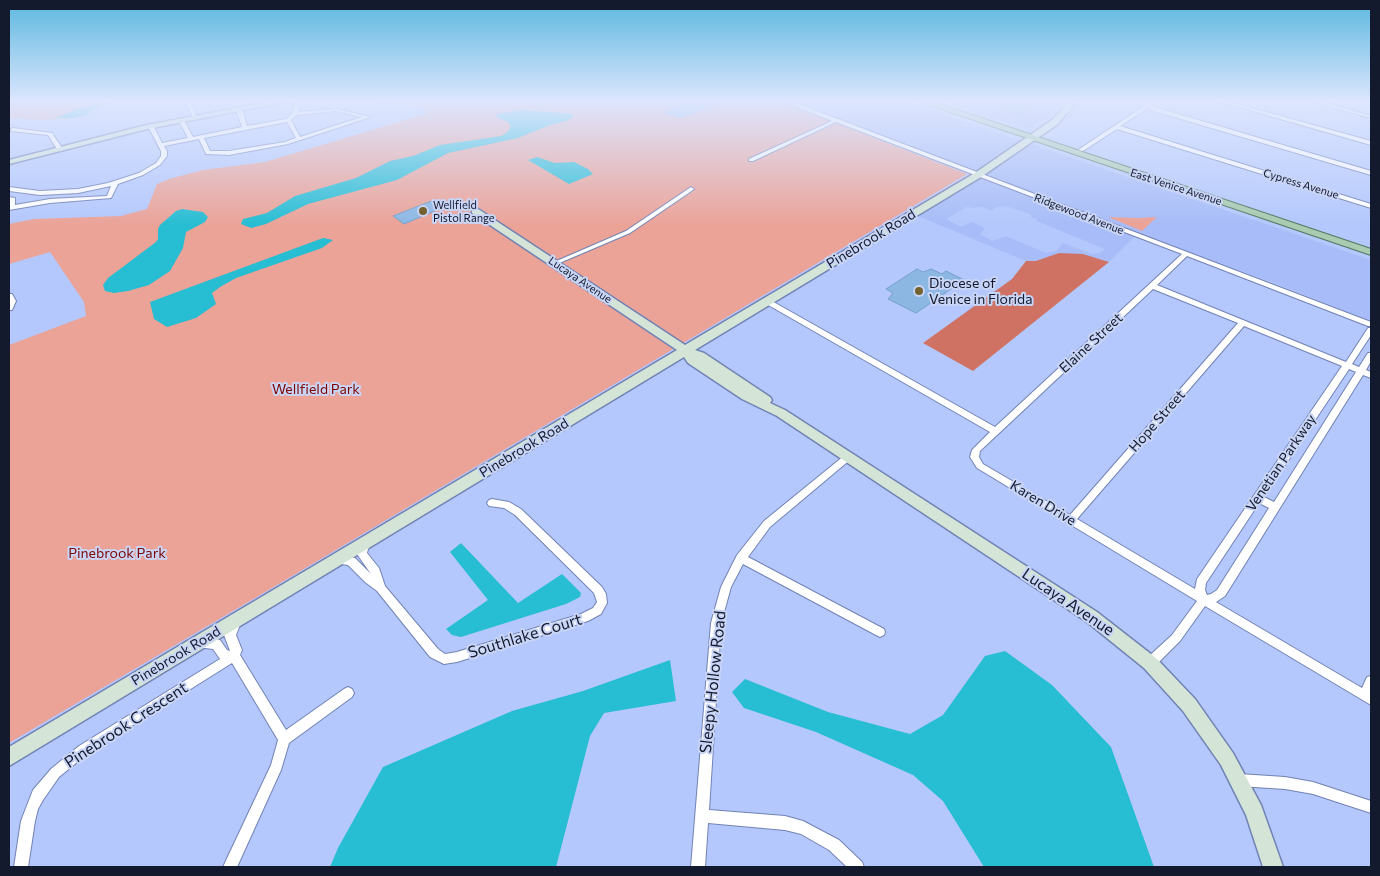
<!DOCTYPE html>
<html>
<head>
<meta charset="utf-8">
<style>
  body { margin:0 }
  #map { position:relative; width:1380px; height:876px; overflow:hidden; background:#b4c8fd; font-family:Commissioner,sans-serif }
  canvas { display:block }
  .frame { position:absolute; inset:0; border:10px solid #141a2d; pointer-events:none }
</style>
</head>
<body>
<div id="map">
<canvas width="1380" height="876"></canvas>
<div class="frame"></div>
</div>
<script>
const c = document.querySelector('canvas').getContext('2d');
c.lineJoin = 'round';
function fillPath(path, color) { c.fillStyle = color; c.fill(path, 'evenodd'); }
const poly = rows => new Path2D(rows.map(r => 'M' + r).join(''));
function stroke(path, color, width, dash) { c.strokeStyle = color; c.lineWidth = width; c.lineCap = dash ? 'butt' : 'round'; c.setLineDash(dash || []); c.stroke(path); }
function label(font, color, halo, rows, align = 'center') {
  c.font = font + ' Commissioner,sans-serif'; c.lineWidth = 4; c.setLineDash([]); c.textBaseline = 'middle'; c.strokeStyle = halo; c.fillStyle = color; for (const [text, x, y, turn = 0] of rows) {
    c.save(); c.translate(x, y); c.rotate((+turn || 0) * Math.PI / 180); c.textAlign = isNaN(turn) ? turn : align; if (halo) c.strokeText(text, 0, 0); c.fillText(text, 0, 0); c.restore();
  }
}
const built = poly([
  [786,102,909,102,1023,142,975,175],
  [948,102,1064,102,1053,114,1026,129],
  [1028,143,1371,260,1371,321,1272,282,1137,234,1109,262,1099,258,1059,253,1036,261,1026,261,916,215],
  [1005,206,1030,214,1031,217,1037,219,1037,221,1105,249,1100,253,1092,254,1063,243,1056,251,1046,253,1006,236,992,241,980,234,985,228,972,222,961,227,948,220,948,218,967,207,977,209,977,207,983,207,991,211,997,207]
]);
const green = poly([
  [9,102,108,102,95,108,88,114,74,118,41,120,9,118],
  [370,102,656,102,654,104,659,102,782,102,967,174,272,588,9,743,9,345,86,316,84,302,50,252,9,264,9,224,34,219,121,216,147,209,157,184,169,179,203,170,265,162,429,113,418,106],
  [785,102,975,175,705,333,970,174],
  [1108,217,1137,218,1157,217,1142,231]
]);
const forest = poly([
  [1059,253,1083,254,1109,262,973,371,923,343,1012,279,1026,261,1036,261]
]);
const water = poly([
  [100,104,88,114,74,118,55,118,80,108],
  [521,110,564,113,571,114,573,117,566,121,550,125,518,138,448,153,397,180,308,204,266,224,251,228,241,224,243,219,267,213,295,196,356,178,390,161,413,156,440,145,501,136,508,132,511,126,508,122,497,117,496,114],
  [537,157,555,163,574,162,588,169,593,174,569,184,528,160],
  [182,209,203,212,208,217,205,222,186,232,183,248,170,271,149,285,128,291,114,293,105,291,103,285,108,278,156,242,158,239,158,229,160,225,176,211],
  [323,238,333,240,322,248,236,278,220,287,212,293,216,304,196,318,167,327,154,319,150,302],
  [461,543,518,603,562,574,581,593,580,597,566,604,461,637,452,635,446,629,488,600,450,552],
  [1005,651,1052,685,1111,747,1154,867,984,867,943,801,913,775,816,732,744,708,732,692,745,679,828,712,910,734,943,715,985,656],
  [670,660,676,701,604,713,590,736,556,867,330,867,338,848,383,767,512,711,583,691]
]);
const building = poly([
  [690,102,719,102,719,103,680,118,665,112,690,102],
  [1011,102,1042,102,1020,115,1000,108,1011,102],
  [434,200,444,207,404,224,393,216,434,200],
  [917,269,923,272,931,269,942,274,946,271,964,280,916,313,888,299,893,293,886,289,917,269]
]);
const street = poly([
  [186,102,191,102,197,118,193,118,186,102],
  [294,102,298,102,299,112,336,109,371,117,288,144,229,155,206,154,199,139,164,146,167,151,167,156,160,165,143,175,118,184,111,198,50,203,9,210,9,197,15,198,15,205,50,199,107,196,111,186,78,193,40,195,9,191,9,187,40,191,78,189,108,183,139,173,156,163,161,156,161,151,148,126,149,125,153,125,162,143,188,138,180,123,181,122,185,122,193,137,242,127,237,112,240,110,243,112,247,126,286,119,293,113,294,102],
  [336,111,362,117,300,137,291,120,297,115,336,111],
  [287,122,296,138,285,142,229,151,210,151,204,138,287,122],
  [785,102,793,102,1371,322,1371,326,1368,326,1187,256,1157,285,1346,362,1368,328,1371,328,1371,335,1352,364,1359,367,1368,353,1371,353,1371,361,1366,370,1371,372,1371,378,1363,375,1225,596,1216,602,1362,688,1367,677,1371,676,1371,705,1205,606,1180,641,1154,667,1150,668,1146,667,1144,663,1146,659,1172,635,1197,601,977,468,970,457,972,450,990,432,763,302,767,300,770,300,995,427,1182,254,836,122,753,161,749,161,749,159,832,121,785,102],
  [1153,289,1238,323,1070,515,983,464,979,457,980,451,1153,289],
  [1244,326,1342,366,1197,579,1195,589,1077,519,1244,326],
  [1349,369,1356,372,1274,502,1264,497,1349,369],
  [1259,503,1269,508,1217,590,1211,594,1207,595,1205,590,1206,583,1259,503],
  [1150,102,1156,102,1151,106,1371,171,1371,175,1147,109,1120,126,1371,204,1371,208,1117,129,1083,151,1078,150,1150,102],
  [1221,102,1230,102,1371,141,1371,145,1221,102],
  [1312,102,1322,102,1371,116,1371,118,1312,102],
  [13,128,52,133,62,148,57,149,48,135,11,131,11,129,13,128],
  [691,187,694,189,693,190,630,233,557,264,553,264,552,263,626,231,691,187],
  [9,294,12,294,16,301,12,310,9,310,9,294],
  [848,454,852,457,851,459,770,527,748,557,884,629,885,632,884,635,880,637,876,635,743,564,731,587,721,623,709,810,785,816,803,821,839,840,862,862,864,867,847,867,829,850,801,834,785,830,708,823,705,867,691,867,711,623,721,587,737,555,764,521,845,455,848,454],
  [492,499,509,502,521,509,602,587,606,594,607,603,601,614,588,621,457,662,444,664,430,657,377,591,365,582,348,565,335,563,334,560,335,557,339,556,355,558,371,574,357,554,358,548,363,540,367,539,371,540,372,543,368,549,367,553,379,568,385,586,438,649,445,654,457,652,581,614,593,608,597,602,594,593,515,515,504,508,489,506,487,503,489,500,492,499],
  [236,617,240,619,241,622,236,635,242,650,240,655,286,730,344,689,348,687,352,689,354,693,352,697,289,743,281,770,237,867,223,867,271,765,278,740,232,663,87,754,59,777,43,800,38,809,35,821,28,867,14,867,21,821,26,808,33,790,51,769,79,746,220,659,213,649,197,647,195,643,197,639,201,638,216,639,220,640,227,650,230,651,224,635,232,619,236,617],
  [1239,774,1285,777,1313,782,1371,801,1371,813,1313,794,1285,789,1239,786,1235,784,1233,780,1235,776,1239,774]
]);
const secondary = poly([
  [268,102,285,102,147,129,9,164,9,160,147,125,268,102],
  [1069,102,1076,102,1058,124,981,177,695,350,704,353,770,397,772,400,770,403,785,410,1097,612,1156,658,1195,699,1233,753,1261,805,1283,867,1263,867,1246,815,1221,765,1183,711,1144,668,1087,622,777,416,742,399,688,363,684,357,9,766,9,747,677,350,472,213,472,209,478,209,685,345,975,173,1052,120,1069,102]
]);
const primary = poly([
  [921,102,934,102,1371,249,1371,255,921,102]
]);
const markers = [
  [423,211,5,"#756231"],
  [919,291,5,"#756231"]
];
const farStreetnames = [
  ["Cypress Avenue",1301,184,17],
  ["East Venice Avenue",1176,187,18],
  ["Ridgewood Avenue",1079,214,21],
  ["Lucaya Avenue",580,280,34]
];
const farPoinames = [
  ["Wellfield",433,205],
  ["Pistol Range",433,218]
];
const streetNames = [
  ["Pinebrook Road",871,239,-31],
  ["Elaine Street",1091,343,-43],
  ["Hope Street",1157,421,-49],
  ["Pinebrook Road",524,448,-31],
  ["Venetian Parkway",1281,463,-56],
  ["Karen Drive",1043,503,31],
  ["Pinebrook Road",176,656,-31]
];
const poiNames = [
  ["Diocese of",929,283],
  ["Venice in Florida",929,299]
];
const parkNames = [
  ["Wellfield Park",316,389],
  ["Pinebrook Park",117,553]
];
const nearStreetnames = [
  ["Lucaya Avenue",1068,602,34],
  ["Southlake Court",525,636,-17],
  ["Sleepy Hollow Road",713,682,-84],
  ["Pinebrook Crescent",126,725,-33]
];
fillPath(built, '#a7bcf8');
fillPath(green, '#eba398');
fillPath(forest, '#cf7264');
fillPath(water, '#27bdd2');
fillPath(building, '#8cb7e3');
stroke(building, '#76a0cb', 1);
stroke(street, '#7182b4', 2);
stroke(secondary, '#7182b4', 3);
stroke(primary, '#507760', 2);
fillPath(street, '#fff');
fillPath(secondary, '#d4e5d7');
fillPath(primary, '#a9cbb0');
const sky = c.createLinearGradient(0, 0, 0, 225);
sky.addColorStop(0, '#5bb8df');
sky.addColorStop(0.45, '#dde6fe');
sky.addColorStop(1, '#dde6fe00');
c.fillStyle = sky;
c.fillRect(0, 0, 1380, 225);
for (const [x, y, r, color] of markers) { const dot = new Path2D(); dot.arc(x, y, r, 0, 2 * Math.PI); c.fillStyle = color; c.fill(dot); stroke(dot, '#c9d5f6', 2); }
label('11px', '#141a2d', '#c9d5f6', farStreetnames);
label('11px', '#141a2d', '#c9d5f6', farPoinames, 'left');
label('14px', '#141a2d', '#c9d5f6', streetNames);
label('14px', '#141a2d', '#c9d5f6', poiNames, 'left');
label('14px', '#7c0300', '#c9d5f6', parkNames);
label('16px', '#141a2d', '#c9d5f6', nearStreetnames);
</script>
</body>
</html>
